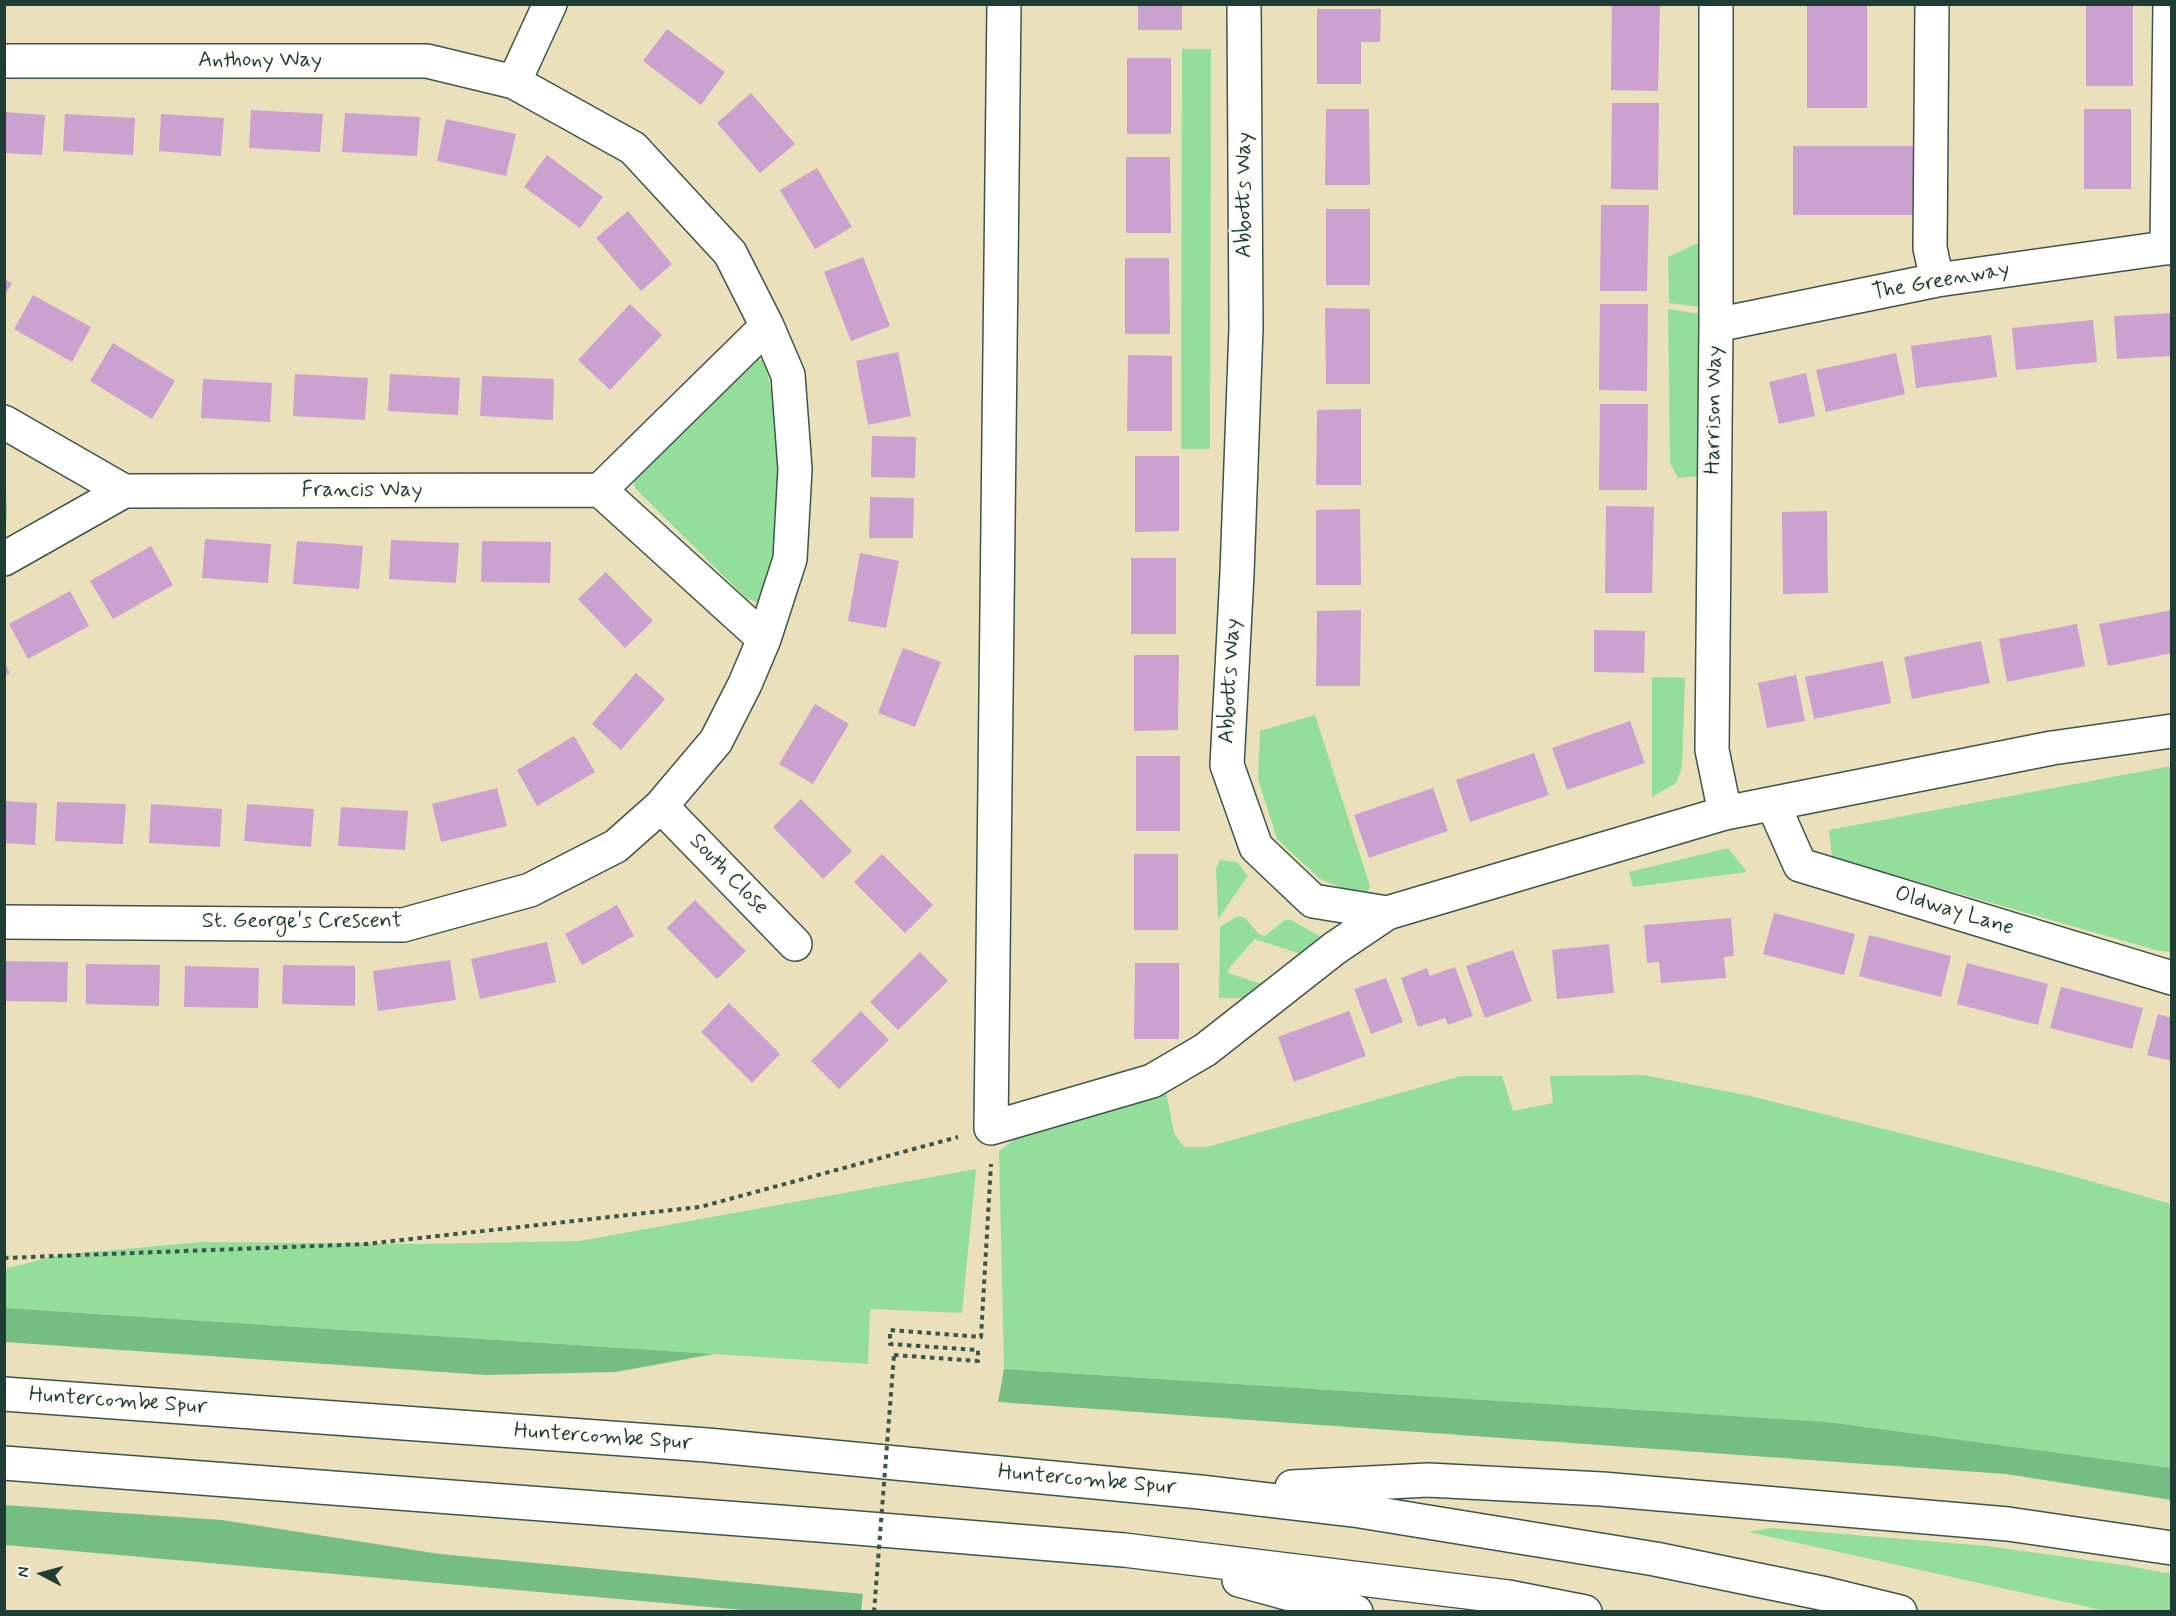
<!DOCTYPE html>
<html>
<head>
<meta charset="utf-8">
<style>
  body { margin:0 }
  #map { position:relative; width:2176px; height:1616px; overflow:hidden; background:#eae0bc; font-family:Mynerve,sans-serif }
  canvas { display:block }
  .frame { position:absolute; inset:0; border:6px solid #1f3d34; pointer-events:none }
  .north { position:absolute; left:12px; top:1544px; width:60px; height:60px; -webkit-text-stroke:4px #fdfcf7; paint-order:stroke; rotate:276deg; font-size:16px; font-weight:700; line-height:24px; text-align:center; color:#1f3d34 }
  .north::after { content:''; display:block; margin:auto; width:21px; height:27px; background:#1f3d34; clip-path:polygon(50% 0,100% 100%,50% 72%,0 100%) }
</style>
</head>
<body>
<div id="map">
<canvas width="2176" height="1616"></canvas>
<div class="frame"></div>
<div class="north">N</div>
</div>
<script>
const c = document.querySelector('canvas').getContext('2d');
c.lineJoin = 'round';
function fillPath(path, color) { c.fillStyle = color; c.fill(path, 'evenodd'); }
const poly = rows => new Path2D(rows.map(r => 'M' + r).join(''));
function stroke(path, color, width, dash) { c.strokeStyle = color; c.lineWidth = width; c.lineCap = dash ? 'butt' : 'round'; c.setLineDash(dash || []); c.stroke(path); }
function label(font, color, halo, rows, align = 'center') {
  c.font = font + ' Mynerve,sans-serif'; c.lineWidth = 6; c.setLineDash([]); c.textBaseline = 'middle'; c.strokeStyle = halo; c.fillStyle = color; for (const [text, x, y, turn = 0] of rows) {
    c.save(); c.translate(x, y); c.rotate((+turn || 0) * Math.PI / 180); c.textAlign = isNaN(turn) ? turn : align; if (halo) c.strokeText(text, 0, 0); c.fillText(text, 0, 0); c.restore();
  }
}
const green = poly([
  [1182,49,1211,49,1210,449,1181,449],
  [1700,242,1700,307,1669,303,1668,257],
  [1668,309,1700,314,1701,476,1678,478,1670,463],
  [753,356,765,362,780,430,782,523,766,600,756,602,746,598,635,488,632,477],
  [4,437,7,520,5,521,4,521],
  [1652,677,1685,678,1682,767,1676,783,1652,797],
  [1315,715,1370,886,1365,897,1320,879,1277,839,1258,779,1260,731],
  [2171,766,2171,952,2159,951,1832,857,1829,830],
  [1728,848,1747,872,1633,887,1629,872],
  [1220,860,1237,862,1248,876,1218,919,1216,869],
  [1238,916,1245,918,1259,934,1265,936,1285,920,1291,920,1323,938,1304,955,1255,939,1229,968,1228,973,1262,984,1242,998,1219,998,1220,927],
  [1644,1075,1750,1096,2058,1172,2171,1204,2171,1468,1826,1422,1004,1369,999,1151,1055,1109,1164,1081,1174,1133,1184,1147,1207,1147,1461,1076,1502,1076,1513,1111,1553,1103,1550,1076],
  [976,1169,962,1313,870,1309,868,1364,5,1308,5,1269,59,1255,202,1242,420,1244,580,1241],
  [1770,1528,1987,1546,2123,1565,2171,1574,2171,1611,2106,1611,1748,1532]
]);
const forest = poly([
  [5,1308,714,1354,616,1372,486,1375,5,1342],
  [1004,1369,1827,1422,2171,1468,2171,1500,2006,1474,998,1402],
  [4,1505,222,1520,440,1554,863,1594,861,1611,755,1611,5,1545]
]);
const building = poly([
  [1612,4,1660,5,1658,91,1611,90],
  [1807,4,1867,4,1867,108,1807,108],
  [1138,5,1182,5,1182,30,1138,30],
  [2086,5,2133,5,2133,86,2086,86],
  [1317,9,1381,9,1380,42,1361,42,1361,84,1317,84],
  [667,29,725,72,701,105,643,61],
  [1127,58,1171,58,1171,134,1127,134],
  [751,93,795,144,760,173,717,123],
  [1612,103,1659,103,1658,190,1611,189],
  [1326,109,1369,109,1370,185,1325,185],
  [2084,109,2131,109,2131,189,2084,189],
  [251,110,323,114,320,152,249,148],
  [4,112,45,115,42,155,4,153],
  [345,113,420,117,417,156,342,152],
  [65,114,135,118,133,155,63,151],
  [161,114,224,118,221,156,159,151],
  [446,119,516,134,506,176,437,161],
  [1793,146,1930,146,1929,215,1793,215],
  [547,155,603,197,580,228,524,187],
  [1126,157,1170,157,1171,233,1126,233],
  [817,168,852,227,815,249,780,190],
  [1601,205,1649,205,1647,291,1600,291],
  [1326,209,1370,209,1370,285,1326,285],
  [628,211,672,264,641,291,596,238],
  [863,257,890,326,851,341,824,272],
  [1125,258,1169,258,1170,334,1125,334],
  [4,279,12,283,4,296],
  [33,295,91,327,72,362,14,329],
  [630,304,662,335,610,390,578,360],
  [1600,304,1648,304,1647,391,1599,390],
  [1325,308,1370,309,1370,384,1326,384],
  [2172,313,2172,356,2117,359,2114,316],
  [2093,320,2097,362,2016,370,2012,328],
  [1991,335,1997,377,1916,388,1911,346],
  [113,343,175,381,152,419,90,381],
  [898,352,911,416,868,425,856,361],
  [1896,353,1905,394,1826,412,1816,370],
  [1128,355,1172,356,1172,431,1127,431],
  [1806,373,1815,416,1779,424,1769,382],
  [295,374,368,378,365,420,293,416],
  [390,374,460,378,458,415,388,411],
  [482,376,554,379,553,420,480,416],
  [203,379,272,383,270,422,201,418],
  [1600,404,1648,404,1647,490,1599,490],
  [1361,409,1361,485,1316,485,1317,410],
  [872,436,916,437,915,478,871,477],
  [1135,456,1179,456,1179,531,1135,532],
  [870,497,914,498,913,538,869,538],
  [1606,506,1654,507,1652,593,1605,593],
  [1360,509,1361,585,1316,585,1316,510],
  [1827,511,1828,593,1783,594,1782,512],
  [205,539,271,544,268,583,202,578],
  [391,540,459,543,456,583,389,579],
  [297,541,363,546,359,589,293,584],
  [482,541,551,542,550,583,481,582],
  [151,546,173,585,113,619,90,581],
  [860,553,899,561,886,628,848,621],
  [1131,558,1176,558,1176,634,1131,634],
  [606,572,653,621,625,648,578,599],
  [70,591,89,626,28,659,9,624],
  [1361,610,1360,686,1316,686,1317,611],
  [2172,610,2172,653,2108,666,2099,624],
  [2077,624,2085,666,2007,682,1999,639],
  [1594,630,1645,631,1644,673,1594,672],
  [1981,641,1990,683,1912,699,1904,657],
  [903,648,941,662,915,727,878,713],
  [1134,655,1179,655,1178,730,1134,731],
  [1883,661,1891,703,1814,719,1805,677],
  [4,662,10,673,4,676],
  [636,673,665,699,621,750,592,724],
  [1796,675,1805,721,1767,728,1758,683],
  [815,704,849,724,813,784,779,764],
  [1630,721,1645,763,1567,790,1552,748],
  [574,736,595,772,537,806,517,770],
  [1534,753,1549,795,1470,822,1456,780],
  [1136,756,1180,756,1180,831,1136,831],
  [497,788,507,826,441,842,432,804],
  [1433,788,1448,831,1369,858,1354,815],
  [801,799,852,851,823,879,773,827],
  [4,801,37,803,35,845,4,843],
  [57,802,126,804,123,844,55,841],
  [151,804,222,809,220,847,149,843],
  [247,804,314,809,311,847,244,841],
  [341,807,408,811,405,850,338,846],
  [882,854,933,905,905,933,854,882],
  [1134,854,1178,854,1178,930,1134,930],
  [695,900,746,951,717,979,667,928],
  [617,905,634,936,582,965,565,934],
  [1774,913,1855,934,1844,975,1763,954],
  [1731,918,1734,956,1724,957,1726,978,1661,983,1659,962,1647,963,1644,925],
  [1869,935,1951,956,1941,997,1859,976],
  [547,942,556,982,480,999,471,959],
  [1609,944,1614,993,1557,999,1552,950],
  [1513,950,1532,1001,1485,1018,1466,966],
  [920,952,948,981,898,1030,870,1002],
  [450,960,456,1000,378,1011,373,971],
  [5,961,68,962,67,1002,5,1001],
  [1135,963,1179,963,1179,1039,1134,1039],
  [1967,963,2048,984,2038,1025,1957,1004],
  [86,964,160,965,159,1006,86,1004],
  [283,965,355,966,355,1006,282,1004],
  [185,966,259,968,258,1008,184,1007],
  [1455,967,1473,1016,1448,1025,1445,1018,1418,1027,1401,978,1427,968,1430,976],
  [1386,978,1403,1022,1371,1034,1354,989],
  [2061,987,2143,1008,2132,1049,2050,1028],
  [729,1003,780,1054,752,1083,701,1032],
  [861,1011,889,1040,839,1089,811,1061],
  [1349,1011,1366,1056,1294,1082,1278,1037],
  [2158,1014,2172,1018,2172,1061,2147,1055]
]);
const path = poly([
  [4,1258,366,1244,700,1207,958,1137],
  [894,1355,978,1361,978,1350,890,1344,890,1330,981,1337,991,1164]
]);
const minor = poly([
  [1004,4,991,1128,1152,1081,1205,1050,1335,948,1387,913],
  [1244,4,1246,328,1237,573,1227,765,1256,847,1313,901,1387,913,1725,813,2052,748,2172,731],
  [1716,4,1716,325,1712,750,1725,813],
  [1932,4,1930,248,1937,280],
  [4,61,427,61,514,82,633,148,730,253,767,326,788,375,795,469,790,559,764,639,745,684,716,741,661,806,616,846,530,890,403,925,4,922],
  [514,82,550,4],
  [2167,248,2170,4],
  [1716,325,1937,280,2172,247],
  [4,422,124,491,4,559],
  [600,490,767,326],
  [600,490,764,639],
  [124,491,600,490],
  [1773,804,1800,865,2172,978],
  [661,806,795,944]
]);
const highway = poly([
  [4,1394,707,1445,1200,1492,1354,1510,1655,1559,1826,1594,1900,1612],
  [4,1463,845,1527,1124,1550,1508,1597,1585,1612],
  [1292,1487,1428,1480,1602,1489,2008,1524,2172,1548],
  [1239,1580,1356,1612]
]);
const pathBridge = poly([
  [874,1612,894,1355]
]);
const streetNames = [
  ["Anthony Way",260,61],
  ["Abbotts Way",1245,195,-90],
  ["The Greenway",1941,282,-10],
  ["Harrison Way",1715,410,-89],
  ["Francis Way",362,491],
  ["Abbotts Way",1231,681,-87],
  ["South Close",728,875,46],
  ["Oldway Lane",1954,912,17],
  ["St. George's Crescent",302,922],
  ["Huntercombe Spur",118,1402,4],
  ["Huntercombe Spur",603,1438,4],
  ["Huntercombe Spur",1087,1481,5]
];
fillPath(green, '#92de9a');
fillPath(forest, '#75bd82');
fillPath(building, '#cba1d0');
stroke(minor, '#3d5548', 36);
stroke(highway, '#3d5548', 36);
stroke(path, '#3d5548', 4, [4.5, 4.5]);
stroke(minor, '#fff', 33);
stroke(highway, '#fff', 33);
stroke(pathBridge, '#3d5548', 4, [4.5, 4.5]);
label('22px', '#1f3d34', '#fdfcf7', streetNames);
</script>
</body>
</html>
